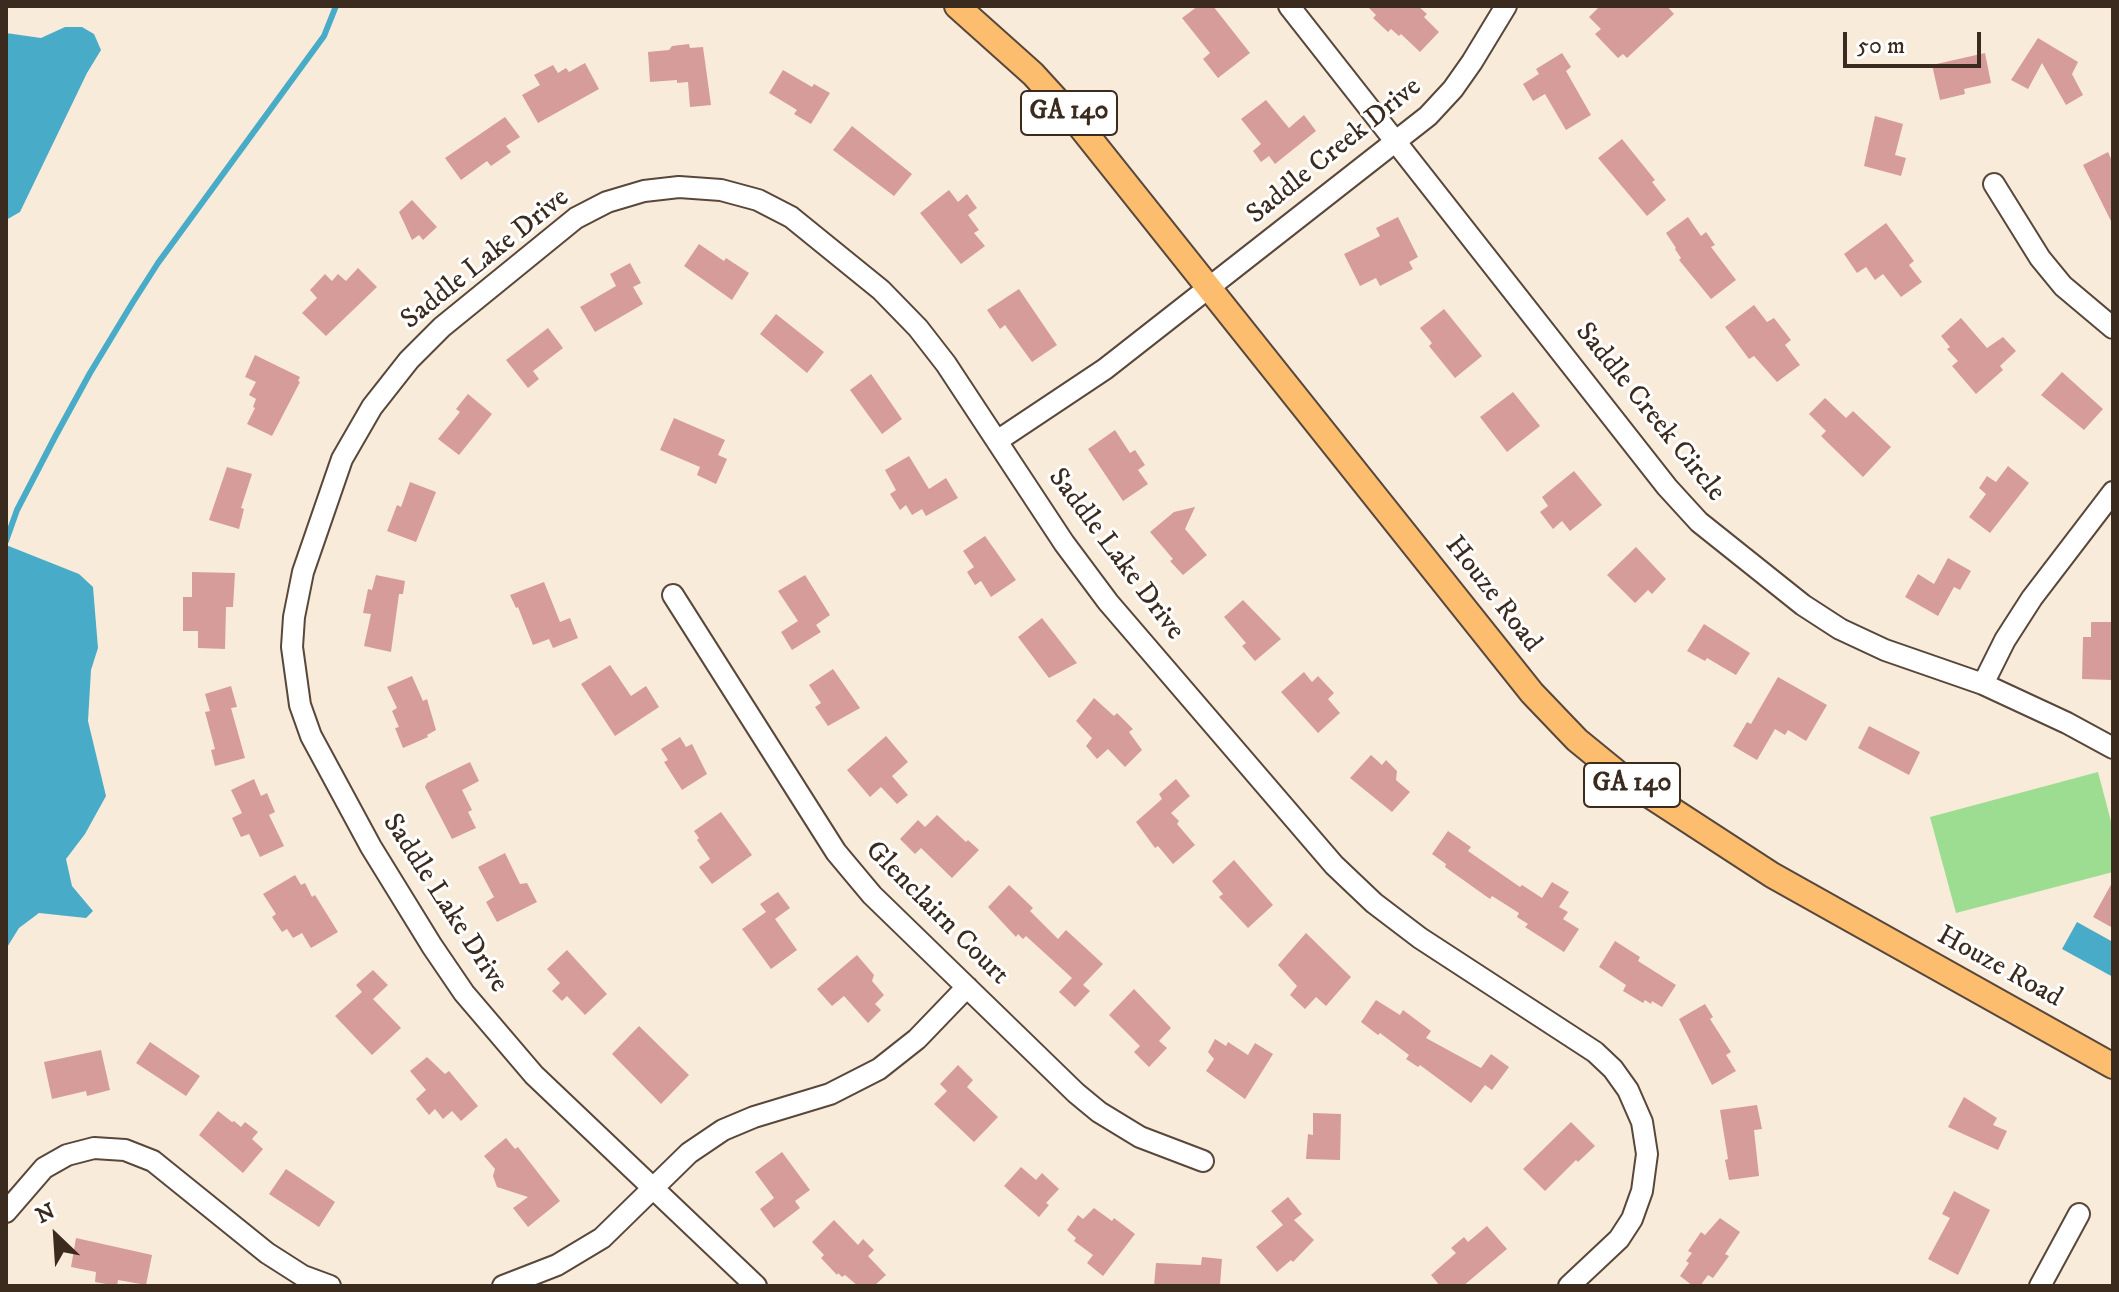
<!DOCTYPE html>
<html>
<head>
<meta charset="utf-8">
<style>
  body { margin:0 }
  #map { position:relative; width:2119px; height:1292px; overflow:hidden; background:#f9ebda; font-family:"IM FELL DW Pica",serif }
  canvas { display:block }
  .frame { position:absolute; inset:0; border:8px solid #3b2a1e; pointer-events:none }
  .north { position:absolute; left:16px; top:1196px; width:80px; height:80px; -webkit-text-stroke:6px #fff; paint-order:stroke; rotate:335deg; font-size:22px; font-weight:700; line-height:32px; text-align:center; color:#3b2a1e }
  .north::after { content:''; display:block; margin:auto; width:28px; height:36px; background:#3b2a1e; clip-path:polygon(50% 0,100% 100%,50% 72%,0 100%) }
  .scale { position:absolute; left:1843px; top:32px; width:138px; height:36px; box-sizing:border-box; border:4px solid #3b2a1e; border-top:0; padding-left:10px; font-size:24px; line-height:28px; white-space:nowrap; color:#3b2a1e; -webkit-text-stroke:6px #fff; paint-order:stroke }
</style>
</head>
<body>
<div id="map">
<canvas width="2119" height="1292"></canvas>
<div class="frame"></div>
<div class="north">N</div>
<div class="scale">50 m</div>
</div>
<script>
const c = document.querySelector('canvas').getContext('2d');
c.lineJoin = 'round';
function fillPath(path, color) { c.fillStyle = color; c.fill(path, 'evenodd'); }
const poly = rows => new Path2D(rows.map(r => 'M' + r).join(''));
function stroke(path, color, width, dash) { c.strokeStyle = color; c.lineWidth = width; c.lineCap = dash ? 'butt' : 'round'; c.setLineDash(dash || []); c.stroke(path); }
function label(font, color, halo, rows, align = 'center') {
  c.font = font + ' "IM FELL DW Pica",serif'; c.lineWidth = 6; c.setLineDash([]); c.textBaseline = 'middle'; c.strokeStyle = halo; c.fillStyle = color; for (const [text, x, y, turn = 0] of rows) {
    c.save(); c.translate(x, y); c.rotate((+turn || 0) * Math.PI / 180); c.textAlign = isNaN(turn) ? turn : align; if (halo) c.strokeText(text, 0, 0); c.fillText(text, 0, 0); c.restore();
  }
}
const green = poly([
  [2098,772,2113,829,2113,872,1956,913,1930,817]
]);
const water = poly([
  [65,27,82,27,94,34,101,50,87,73,20,212,6,220,6,33,41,38],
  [6,545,79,574,93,587,98,648,91,670,88,721,106,796,85,834,66,859,72,886,93,911,86,918,39,913,19,928,6,949],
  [2077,922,2113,942,2113,977,2062,949]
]);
const stream = poly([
  [6,541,17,510,56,435,90,373,133,302,158,263,324,36,336,6]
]);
const building = poly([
  [1198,6,1213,6,1250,53,1218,78,1203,59,1210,53,1182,18],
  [1367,6,1418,6,1427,14,1424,17,1439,32,1420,52,1401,34,1399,36,1391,29,1388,32,1373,18,1376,15],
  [1600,6,1667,6,1674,14,1627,58,1623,54,1618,58,1595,34,1601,29,1589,17],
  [2038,38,2078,62,2072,74,2083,95,2066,105,2042,63,2028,89,2011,80],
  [689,44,690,48,703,47,711,105,690,107,688,82,677,83,677,80,650,82,648,52,669,50,672,46],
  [1562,53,1571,67,1566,71,1591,115,1566,130,1545,94,1533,101,1523,84,1539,74,1536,69],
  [1985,53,1991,83,1964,89,1965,94,1940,100,1932,65],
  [585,63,599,89,538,123,522,95,540,85,534,75,553,65,558,73,566,68,569,72],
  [783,70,812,87,814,84,830,93,811,124,794,114,797,110,769,93],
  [1266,100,1289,128,1304,115,1316,131,1275,164,1269,156,1261,162,1253,151,1261,144,1241,119],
  [1875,116,1903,124,1895,155,1906,158,1901,176,1864,166],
  [505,117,520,137,506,146,511,152,491,166,487,161,461,180,445,158],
  [852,126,912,174,894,196,833,150],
  [1622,139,1655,180,1652,182,1666,200,1647,216,1598,158],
  [2108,152,2113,163,2113,225,2083,165],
  [949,190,958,202,967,194,977,208,968,215,979,230,974,233,985,246,961,264,920,213],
  [412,200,437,227,423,240,419,235,412,240,399,212],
  [1398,217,1418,257,1409,262,1413,269,1380,286,1376,278,1360,286,1344,254,1380,236,1376,228],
  [1688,217,1701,236,1706,232,1715,245,1711,247,1736,280,1711,299,1679,260,1681,258,1675,249,1676,248,1666,233],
  [1886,223,1914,261,1909,265,1922,282,1901,297,1883,274,1875,280,1866,267,1857,273,1844,254],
  [699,244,724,261,726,258,749,273,732,300,684,266],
  [630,263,641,283,633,287,643,304,595,332,580,307,616,286,610,274],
  [358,268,377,287,326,336,302,313,317,298,310,290,325,274,332,281,338,274,346,281],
  [1019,289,1057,345,1032,362,1005,325,1000,329,987,310],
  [1754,305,1767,322,1774,318,1791,340,1785,345,1800,365,1777,382,1754,356,1749,359,1725,327],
  [1444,309,1482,356,1455,378,1429,346,1432,343,1420,328],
  [776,314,824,352,807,373,760,334],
  [1961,318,1987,348,2003,337,2016,351,2000,366,2003,370,1976,394,1952,366,1958,361,1947,349,1950,347,1941,336],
  [548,328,563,348,533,371,539,379,528,388,506,360],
  [255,355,300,377,298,381,300,382,272,436,247,424,255,408,253,407,256,399,249,395,256,382,245,377],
  [2062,372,2103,409,2084,430,2041,395],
  [871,374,902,419,882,434,850,390],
  [1513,392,1540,426,1507,452,1480,417],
  [468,394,492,414,459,455,438,439,460,412,456,409],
  [1825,398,1846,418,1853,411,1891,447,1863,477,1821,436,1826,431,1809,414],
  [674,418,725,440,718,455,727,459,716,484,697,475,700,467,660,450],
  [1115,430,1130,453,1135,450,1145,465,1138,470,1148,484,1123,501,1088,449],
  [909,456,929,489,946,478,958,498,926,516,922,509,912,515,906,505,900,510,890,494,896,490,885,470],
  [2008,466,2029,483,1990,533,1969,517,1986,494,1979,488,1987,476,1996,482],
  [227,467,252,474,241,508,244,509,239,529,209,520],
  [1574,471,1602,505,1570,531,1562,521,1553,529,1540,512,1548,506,1542,497],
  [410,482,436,492,416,542,387,531,397,505,401,507],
  [1195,507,1185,529,1207,555,1183,575,1170,561,1173,559,1150,532,1174,512],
  [985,536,1016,580,991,597,981,581,975,585,967,572,974,567,963,551],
  [1636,547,1666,579,1652,594,1648,590,1635,603,1607,575],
  [1948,558,1971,571,1960,590,1954,587,1938,616,1905,597,1918,574,1934,584],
  [192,572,235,573,233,607,226,607,225,649,198,648,198,631,183,631,183,597,192,597],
  [376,575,405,581,403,594,399,594,391,652,364,646,371,614,363,613,368,589,372,590],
  [805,575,830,615,816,625,821,632,792,650,781,632,798,621,778,591],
  [544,582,560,622,570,618,578,638,553,648,549,639,533,645,518,607,516,608,510,595],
  [1243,600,1281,639,1255,661,1242,646,1246,643,1224,617],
  [1042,618,1077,663,1049,678,1018,637],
  [2091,622,2113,622,2113,680,2082,679,2083,637,2091,637],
  [1704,624,1750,653,1736,675,1707,658,1705,661,1687,651],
  [610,665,631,696,646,686,659,707,615,736,581,684],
  [833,669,860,708,828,726,815,707,821,703,809,685],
  [1304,672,1312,682,1318,676,1334,693,1328,699,1340,713,1318,733,1281,692],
  [412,676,423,701,427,699,436,730,427,735,428,737,403,748,395,728,399,727,392,711,397,708,387,687],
  [1778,677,1827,705,1806,741,1788,730,1785,735,1775,729,1757,760,1733,746,1747,722,1751,724],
  [231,686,237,707,231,708,245,758,215,766,211,750,215,749,205,712,210,711,205,694],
  [1094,698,1114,716,1117,713,1133,729,1129,732,1142,750,1125,767,1108,749,1097,759,1086,746,1092,738,1076,721],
  [1869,726,1920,752,1909,775,1858,748],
  [886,736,908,762,892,776,908,795,897,804,881,787,870,797,847,770],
  [680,737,686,747,692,744,707,774,682,790,664,762,668,760,661,749],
  [1371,755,1382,765,1386,760,1397,771,1396,780,1410,792,1392,812,1350,778],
  [470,762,479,781,462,790,472,810,468,812,476,828,452,839,425,787,427,783],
  [254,779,261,796,267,793,275,812,269,815,284,846,260,857,249,834,241,837,232,818,242,813,231,790],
  [1176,779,1190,796,1171,813,1179,821,1177,824,1195,845,1173,864,1158,846,1155,848,1136,822,1162,799,1159,794],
  [721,812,752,855,712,884,699,867,710,859,697,840,699,838,694,831],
  [937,815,966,842,968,840,979,850,952,878,921,848,915,854,900,839,918,820,925,827],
  [1448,831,1471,847,1468,851,1520,887,1522,885,1542,898,1552,882,1569,892,1559,907,1568,912,1563,919,1579,929,1564,952,1525,927,1528,924,1517,917,1519,913,1492,896,1490,899,1445,867,1446,864,1432,854],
  [505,853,520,884,527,883,537,902,497,922,486,902,494,897,478,867],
  [1234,860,1273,905,1248,928,1219,897,1223,894,1212,881],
  [295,875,301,885,305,883,312,897,315,895,338,932,311,948,302,933,293,938,287,929,282,932,272,917,276,914,263,894],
  [2113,881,2113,928,2093,917],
  [1009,885,1033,908,1030,911,1058,939,1066,930,1103,964,1083,985,1090,991,1075,1007,1059,992,1072,978,1026,936,1023,939,1018,934,1016,937,988,907],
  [778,892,790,908,775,919,797,950,771,969,742,929,766,912,760,904],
  [1306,933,1351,977,1326,1006,1316,997,1305,1009,1290,995,1297,986,1278,965],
  [1615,941,1640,957,1638,961,1676,985,1662,1007,1652,1001,1651,1004,1645,1000,1643,1003,1623,991,1626,985,1599,967],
  [567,950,607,994,585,1015,567,996,562,1001,552,991,560,983,547,969],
  [857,955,874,975,872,981,884,995,875,1004,881,1010,868,1023,844,996,832,1006,817,989],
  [373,970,388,985,373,999,401,1028,372,1055,335,1016,362,992,356,985],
  [1134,989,1171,1028,1159,1041,1167,1048,1149,1067,1134,1052,1140,1046,1109,1015],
  [1376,1000,1400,1015,1403,1010,1431,1031,1426,1038,1481,1068,1491,1054,1509,1067,1492,1090,1485,1085,1471,1103,1420,1065,1418,1067,1406,1059,1409,1055,1380,1033,1378,1035,1361,1022],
  [1705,1004,1713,1017,1710,1019,1731,1052,1726,1055,1736,1071,1712,1085,1679,1019],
  [639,1026,689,1075,661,1104,612,1054],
  [1215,1039,1226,1046,1228,1042,1248,1055,1255,1043,1273,1054,1245,1099,1206,1071,1214,1059,1208,1052],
  [150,1042,200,1076,186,1096,136,1063],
  [101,1050,110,1090,87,1096,86,1091,52,1099,44,1062],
  [427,1057,445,1074,449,1071,478,1106,461,1121,452,1111,443,1119,435,1109,429,1115,416,1099,426,1090,410,1071],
  [958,1065,973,1080,967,1087,998,1117,974,1142,934,1104,947,1091,940,1084],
  [1964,1097,1997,1118,1993,1125,2007,1131,1998,1150,1948,1127],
  [1757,1105,1762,1129,1754,1130,1759,1176,1729,1180,1725,1160,1728,1159,1720,1110],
  [218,1111,232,1122,234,1121,241,1127,245,1122,258,1132,252,1139,263,1149,243,1173,199,1135],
  [1313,1113,1341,1114,1340,1160,1306,1159,1308,1134,1313,1135],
  [1571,1122,1595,1146,1578,1162,1576,1160,1545,1191,1523,1169],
  [506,1138,515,1149,518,1147,560,1201,528,1227,513,1208,528,1197,497,1187,493,1176,495,1169,484,1156],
  [782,1152,810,1190,795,1201,800,1208,774,1228,760,1209,774,1198,755,1172],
  [1021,1167,1036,1180,1042,1173,1059,1189,1046,1203,1049,1205,1039,1217,1004,1186],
  [286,1169,335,1202,319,1227,269,1194],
  [1954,1191,1990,1210,1958,1275,1928,1259,1950,1218,1942,1214],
  [1288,1197,1302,1214,1294,1220,1314,1240,1293,1262,1291,1260,1277,1272,1256,1247,1283,1225,1271,1211],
  [1094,1208,1112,1221,1114,1218,1135,1234,1103,1276,1087,1263,1093,1255,1074,1241,1076,1238,1067,1230,1078,1215,1083,1219],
  [1720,1218,1740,1232,1725,1254,1729,1256,1713,1278,1708,1275,1700,1286,1693,1286,1680,1276,1689,1263,1686,1261,1692,1253,1688,1251,1701,1232,1705,1235],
  [834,1220,858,1245,863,1239,874,1250,868,1256,886,1275,874,1286,858,1286,845,1275,842,1277,838,1273,837,1275,821,1258,824,1255,812,1242],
  [1487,1226,1507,1249,1463,1286,1440,1286,1431,1275,1456,1253,1451,1248,1464,1237,1468,1242],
  [76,1238,152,1255,146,1285,118,1280,117,1286,95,1282,96,1272,71,1267],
  [1202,1257,1222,1259,1220,1285,1154,1286,1156,1263,1201,1265]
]);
const minor = poly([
  [1289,6,1667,487,1699,522,1803,605,1840,629,1885,650,1983,684,2067,723,2113,748],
  [1994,184,2040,258,2063,286,2113,328],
  [997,441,1105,369,1428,116,1453,89,1472,62,1506,6],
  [673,595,836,852,872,895,1076,1093,1099,1112,1140,1137,1203,1161],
  [1983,684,2005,640,2032,598,2113,492],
  [6,1212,44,1168,67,1155,94,1148,125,1150,153,1161,267,1253,303,1276,330,1286],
  [503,1286,557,1265,602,1238,689,1153,723,1130,754,1117,830,1094,879,1069,917,1039,967,987],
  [756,1286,534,1075,464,993,432,946,371,847,311,736,300,705,292,647,294,617,303,572,342,459,372,407,409,360,442,327,576,218,607,202,644,191,679,187,721,190,758,200,791,217,881,290,918,328,946,364,1064,543,1108,602,1334,865,1374,903,1420,938,1595,1052,1613,1069,1628,1090,1642,1122,1647,1154,1642,1191,1632,1219,1619,1239,1569,1286],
  [2040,1286,2079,1214]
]);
const major = poly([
  [957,6,1033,74,1075,120,1532,693,1577,740,1626,780,1772,875,2113,1066]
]);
const shields = [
  [1069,113,96],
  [1632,785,96]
];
const shieldNames = [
  ["GA 140",1069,113],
  ["GA 140",1632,785]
];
const streetNames = [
  ["Saddle Creek Drive",1335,152,-39],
  ["Saddle Lake Drive",486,260,-39],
  ["Saddle Creek Circle",1649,413,51],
  ["Saddle Lake Drive",1115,555,53],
  ["Houze Road",1492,595,52],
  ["Saddle Lake Drive",444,904,57],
  ["Glenclairn Court",936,914,45],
  ["Houze Road",1999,968,29]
];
fillPath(green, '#9ddd92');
fillPath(water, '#48acc8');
stroke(stream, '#48acc8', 6);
fillPath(building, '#d69c99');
stroke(minor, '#58473a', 24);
stroke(major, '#58473a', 28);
stroke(minor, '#fff', 20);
stroke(major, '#fcbd6f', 24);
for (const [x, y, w] of shields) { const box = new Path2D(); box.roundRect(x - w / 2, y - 22, w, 44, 6); c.fillStyle = '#fff'; c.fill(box); stroke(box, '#3b2a1e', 2); }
label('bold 26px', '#3b2a1e', null, shieldNames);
label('28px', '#3b2a1e', '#fff', streetNames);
</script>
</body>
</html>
